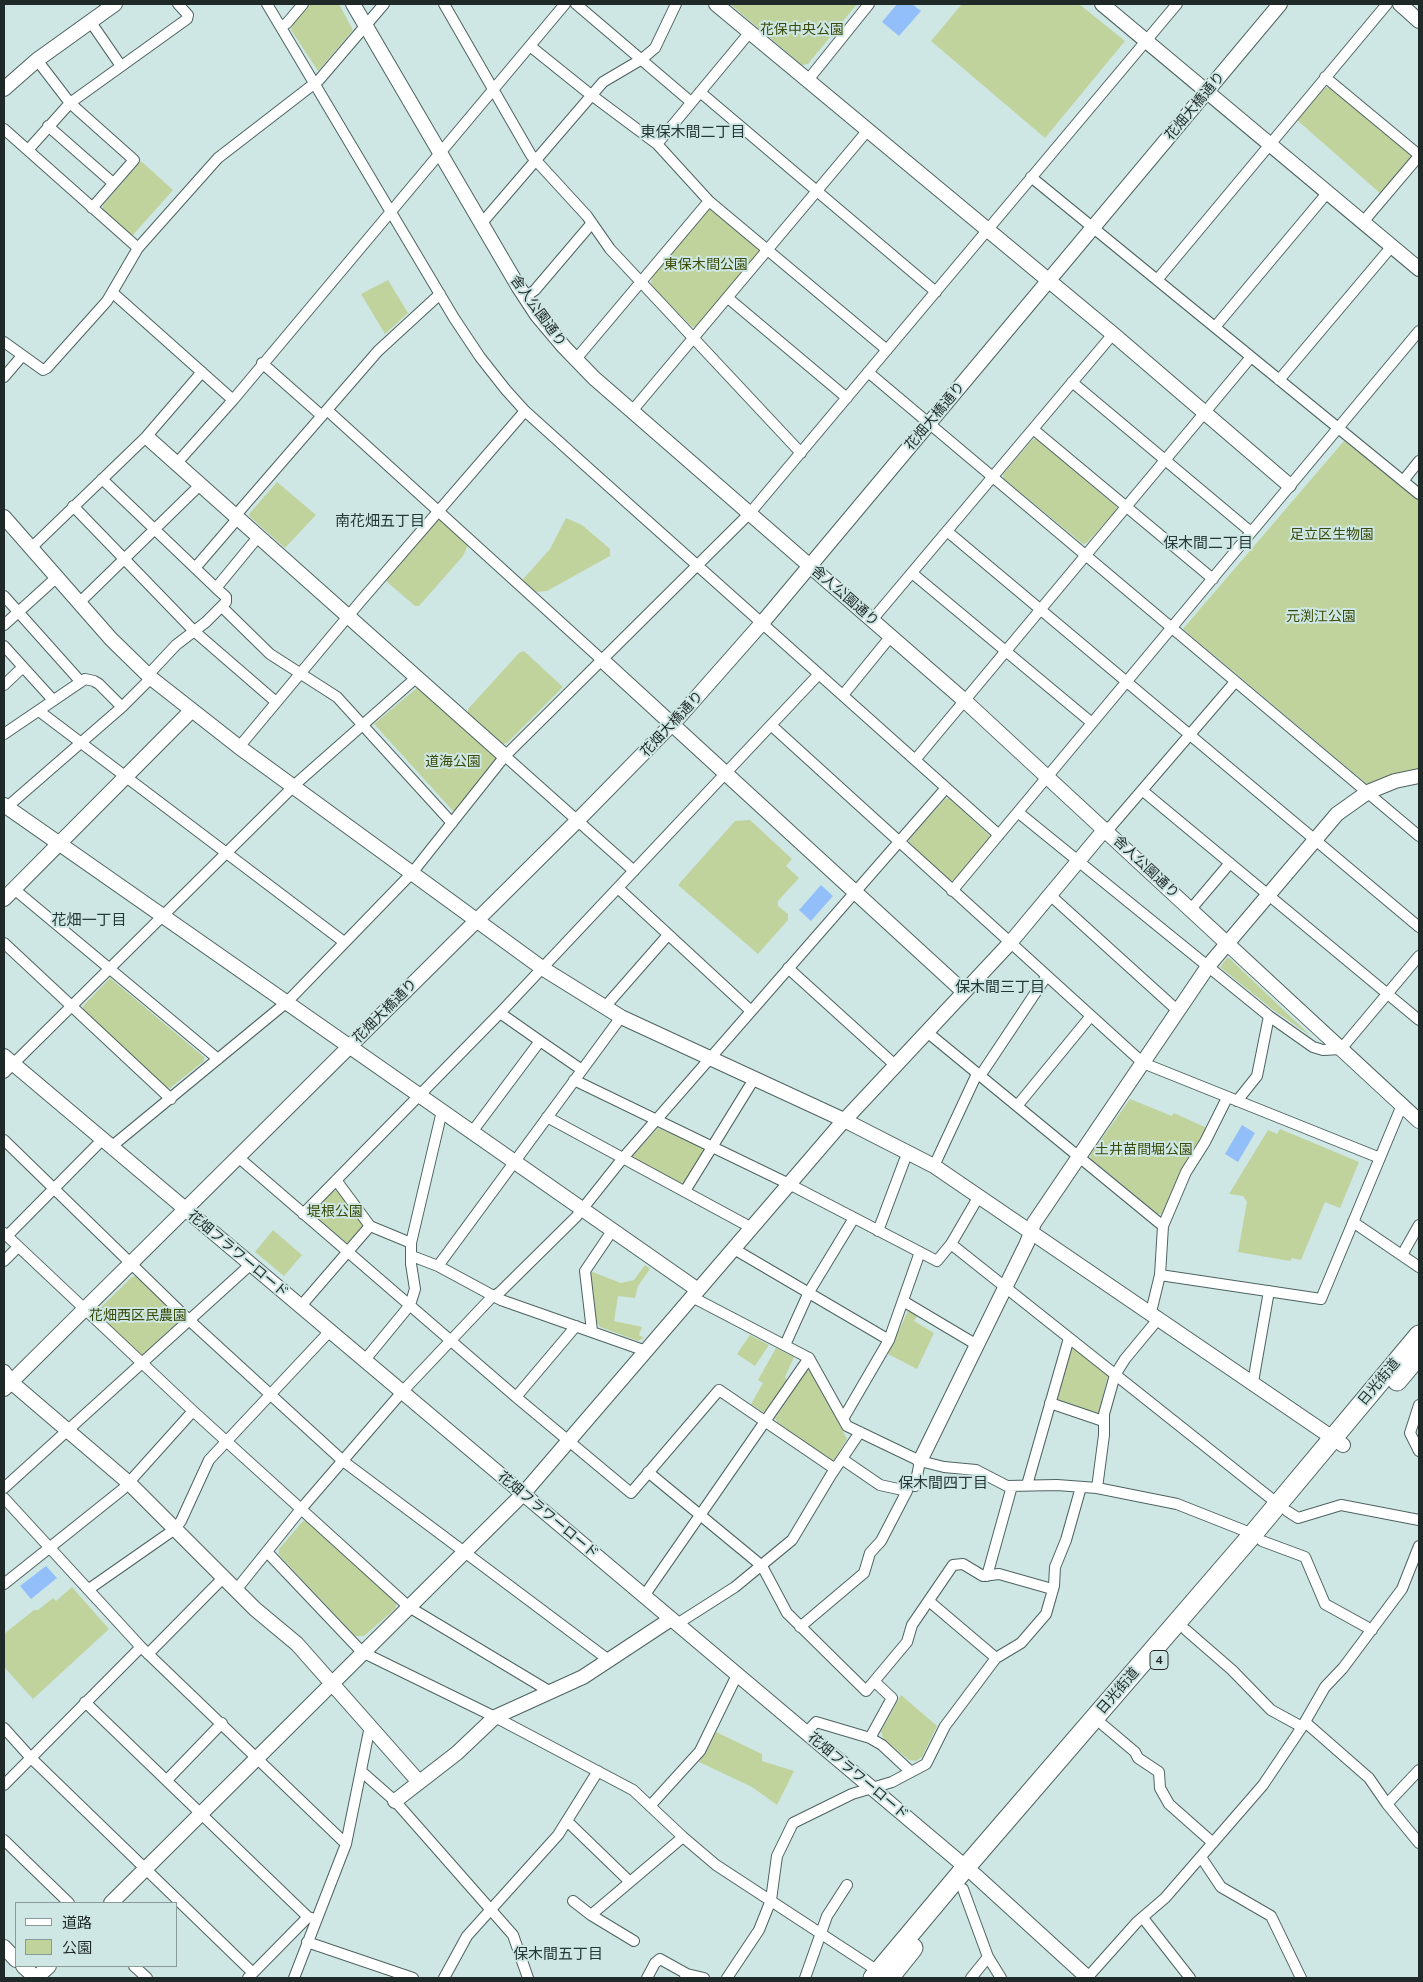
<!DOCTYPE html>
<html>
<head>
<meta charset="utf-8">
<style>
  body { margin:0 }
  #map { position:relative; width:1423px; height:1982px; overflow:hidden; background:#cee7e4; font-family:Mulish,"Noto Sans JP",sans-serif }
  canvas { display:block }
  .frame { position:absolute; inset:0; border:5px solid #1f2928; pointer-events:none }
  .legend { position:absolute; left:15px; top:1902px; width:162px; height:65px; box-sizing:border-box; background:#cee7e4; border:1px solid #889b99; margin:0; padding:6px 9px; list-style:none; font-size:15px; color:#1f2928 }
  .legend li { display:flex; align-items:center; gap:10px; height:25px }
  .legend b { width:25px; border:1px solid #889b99 }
</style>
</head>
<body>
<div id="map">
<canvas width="1423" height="1982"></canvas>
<div class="frame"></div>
<ul class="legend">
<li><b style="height:6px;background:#fff"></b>道路</li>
<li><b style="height:14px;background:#c0d39d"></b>公園</li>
</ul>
</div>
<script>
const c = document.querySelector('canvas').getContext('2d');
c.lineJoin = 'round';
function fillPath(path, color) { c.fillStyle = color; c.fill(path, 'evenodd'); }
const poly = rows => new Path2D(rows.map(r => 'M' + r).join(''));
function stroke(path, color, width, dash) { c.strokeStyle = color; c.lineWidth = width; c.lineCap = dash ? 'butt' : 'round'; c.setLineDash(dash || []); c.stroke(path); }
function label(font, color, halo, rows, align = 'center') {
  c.font = font + ' Mulish,"Noto Sans JP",sans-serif'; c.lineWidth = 4; c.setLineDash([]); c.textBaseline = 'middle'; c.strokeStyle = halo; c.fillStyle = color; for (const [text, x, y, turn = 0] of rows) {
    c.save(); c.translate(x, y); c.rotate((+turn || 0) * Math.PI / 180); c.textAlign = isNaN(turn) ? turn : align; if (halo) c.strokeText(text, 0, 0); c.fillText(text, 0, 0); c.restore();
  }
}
const green = poly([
  [310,4,339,4,353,30,318,71,291,30,292,25],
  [730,4,857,4,808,64,802,65],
  [962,4,1079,4,1125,41,1045,138,931,41],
  [1330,87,1412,156,1381,194,1297,120,1325,88],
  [141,161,173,190,132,236,103,210,103,205],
  [708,210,714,210,759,249,759,253,696,327,692,327,651,285,652,277],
  [388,280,408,313,385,334,361,294],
  [1033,439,1037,439,1116,506,1117,509,1087,543,1083,544,1003,478,1003,474],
  [1344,441,1419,500,1419,770,1368,785,1183,629],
  [277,482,316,515,285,548,250,517,249,514],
  [440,518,468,545,463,556,419,606,415,606,386,581,387,577],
  [566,518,582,525,610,549,610,556,547,591,535,592,523,581,524,578,550,549],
  [524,651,563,687,507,743,503,744,468,713,468,709,519,653],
  [418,687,498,759,454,812,374,724],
  [949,798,990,836,990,839,954,880,950,881,909,842,909,839,945,799],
  [750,820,792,859,786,866,799,878,778,901,778,906,788,914,788,920,758,954,678,885,735,821],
  [1227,958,1229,958,1312,1037,1272,1009,1220,967],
  [110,978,204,1057,204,1061,170,1088,165,1087,83,1009,83,1006],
  [1130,1099,1172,1116,1174,1113,1207,1128,1182,1167,1163,1214,1158,1214,1091,1159,1090,1155],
  [658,1128,703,1147,704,1152,685,1182,679,1184,633,1158,633,1155],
  [1280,1129,1359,1162,1340,1208,1325,1202,1301,1260,1292,1258,1290,1261,1238,1252,1247,1202,1243,1196,1229,1194,1268,1130,1277,1134],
  [333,1190,338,1191,362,1223,362,1228,350,1242,346,1242,313,1215,313,1211],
  [273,1230,302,1255,284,1276,255,1252],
  [645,1265,650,1269,638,1286,635,1298,618,1296,614,1321,642,1327,639,1335,644,1338,638,1341,600,1327,596,1321,588,1273,590,1271,621,1283,634,1280],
  [137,1276,178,1317,179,1321,143,1354,139,1354,98,1315,98,1310,132,1277],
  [908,1311,917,1316,914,1321,934,1333,917,1369,888,1354],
  [750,1335,769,1345,755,1366,737,1354],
  [776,1348,794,1357,785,1377,787,1380,766,1411,763,1412,751,1404,763,1383,758,1380],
  [1074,1348,1108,1375,1098,1415,1058,1401,1056,1398,1070,1350],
  [807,1370,811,1371,847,1439,834,1460,830,1460,777,1422,775,1418],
  [303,1521,306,1521,396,1603,396,1608,364,1636,355,1636,279,1555,279,1549],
  [72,1587,109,1629,33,1699,4,1667,4,1634,34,1610,38,1610,53,1598,56,1601],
  [901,1695,937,1726,922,1757,916,1761,909,1760,883,1738,881,1731],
  [716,1732,762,1754,762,1761,794,1771,777,1805,752,1787,699,1762]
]);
const water = poly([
  [897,4,912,4,921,11,899,36,882,22],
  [821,885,833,896,811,921,799,910],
  [1242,1125,1255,1133,1238,1162,1225,1154],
  [46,1566,57,1578,31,1599,20,1586]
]);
const street = poly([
  [267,4,454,318,480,357,506,390,525,411,586,466,999,835],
  [444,4,531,155,587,216,610,249,801,453],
  [576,4,691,102],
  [90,21,121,66],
  [281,27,287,23,303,4],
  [530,46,586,91,657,144,709,201,887,350],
  [37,60,70,103,134,160,92,208],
  [1325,77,1419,155],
  [808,80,869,4],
  [700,92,936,292],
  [48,126,113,183],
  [4,129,138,248],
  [657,144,750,32],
  [28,150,70,103,187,19,188,15,178,4],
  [1031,177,1419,494],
  [1363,222,1419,156],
  [481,224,603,82,642,59,655,48,676,4],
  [1157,280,1387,4],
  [113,293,233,400],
  [525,297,535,290,592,223],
  [728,298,847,398],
  [1215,327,1328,192],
  [4,342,43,370,47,368,107,301,138,248,218,158,319,80,384,4],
  [576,359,709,201],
  [262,363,322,416],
  [868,372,1419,836],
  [4,377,22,356],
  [1279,380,1392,246],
  [1072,382,1251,532],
  [327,410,602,660],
  [632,411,868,130],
  [1033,429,1213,579],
  [176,464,233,400,565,4],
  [102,479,216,588],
  [1403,481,1419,461],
  [73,506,194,631,276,702],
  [235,516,378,351,440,294],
  [948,532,1419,927],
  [31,548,146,437,202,372],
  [195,568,238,518],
  [912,573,1092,723],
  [4,596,80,681],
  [79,603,200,485],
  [222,607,270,654,337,697,452,823],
  [872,620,1113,334],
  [4,625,57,577],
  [4,646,53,700],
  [148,675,176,645,206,622,226,602,226,597,216,588,258,537],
  [4,685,23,667],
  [843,695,891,636],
  [39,711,344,942],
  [772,726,1143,1063,1380,1158],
  [4,734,85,679,94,681,99,684,122,707],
  [239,747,360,602,525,411],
  [505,756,634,871],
  [915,760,1251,357],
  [1143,791,1419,1020],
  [7,807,122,707,151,678],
  [1019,813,1269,1016,1313,1047,1323,1050,1341,1049,1419,956],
  [1107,831,1235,682],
  [618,888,751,1011],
  [14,889,218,1059],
  [952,891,1419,331],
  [1050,895,1177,1010],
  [1191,909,1230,863],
  [4,943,171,1099],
  [788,968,895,1065],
  [604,1008,668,935],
  [500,1013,540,1041],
  [927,1032,1163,1226],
  [4,1073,299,781,417,677],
  [574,1080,789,1184,937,1261,951,1244,979,1196],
  [1237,1101,1257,1076,1269,1016],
  [1017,1106,1090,1017],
  [547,1117,752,1228],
  [472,1132,540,1041,582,1070],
  [4,1140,189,1320,343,1461,610,1661],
  [111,1147,287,1002,412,873,505,756,750,513,1177,4],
  [238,1157,516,1397,631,1493,719,1390,835,1469],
  [934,1166,975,1078,982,1073,1046,977],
  [336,1180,370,1226,411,1243],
  [685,1191,754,1079],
  [303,1214,500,1013,819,674],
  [1353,1222,1419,1267],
  [878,1231,908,1151],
  [4,1233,193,1411,409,1607,549,1691],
  [7,1236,103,1139],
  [951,1244,1278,1504],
  [734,1249,889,1340],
  [1402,1255,1419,1225],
  [412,1256,438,1266,501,1300,646,1351],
  [4,1261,18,1247],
  [438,1266,621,1017],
  [1160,1275,1321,1299,1402,1105],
  [692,1297,809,1358,847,1426,920,1461,944,1467,976,1470,1007,1486,1057,1485,1097,1488,1177,1504,1253,1534],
  [903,1301,977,1345],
  [300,1307,370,1226],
  [1151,1312,1160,1275,1163,1226,1186,1172,1205,1142,1227,1098],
  [592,1331,585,1271,612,1231],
  [785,1345,809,1292,854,1218],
  [364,1361,410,1305,415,1289,411,1264,411,1243,442,1111],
  [1253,1382,1269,1291],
  [516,1397,576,1326],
  [1050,1403,1103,1421],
  [1419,1405,1410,1433,1419,1451],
  [843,1419,889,1340,920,1252],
  [648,1472,762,1566,787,1613,866,1691,907,1642,912,1625,953,1565,963,1564,983,1576,999,1574,1052,1589],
  [1027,1485,1069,1338],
  [915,1486,920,1461],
  [4,1488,250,1265],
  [1097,1488,1104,1435,1104,1414,1115,1375,1125,1359,1159,1318],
  [4,1498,141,1647,346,1844],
  [1287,1511,1298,1518,1341,1505,1419,1520],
  [1262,1541,1305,1557,1325,1604,1372,1630],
  [268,1553,362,1652,495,1717,633,1790,683,1837,716,1865,878,1971],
  [987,1576,1012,1486],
  [4,1584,123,1489,193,1411],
  [89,1589,175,1529,181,1521,209,1460,329,1332],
  [236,1590,301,1509,402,1392,490,1299,500,1292,576,1217,623,1158,946,788],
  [644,1596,809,1358],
  [930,1602,996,1658],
  [677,1624,735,1587,792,1540,831,1475,860,1432],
  [800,1627,864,1573,870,1553,881,1541,907,1491,880,1485,842,1459],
  [1186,1630,1232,1670,1271,1710,1302,1727],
  [148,1654,223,1578],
  [85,1702,308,1917,316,1919],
  [1305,1722,1369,1778,1387,1804,1419,1843],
  [1103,1725,1135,1752,1138,1758,1159,1772,1160,1788,1169,1804,1213,1843],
  [4,1728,31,1758,253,1973],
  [806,1733,816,1722,870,1738,882,1745,910,1771],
  [870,1738,892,1698,875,1682],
  [362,1772,395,1801,513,1935,528,1978],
  [167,1780,222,1723],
  [4,1785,141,1647],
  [1387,1804,1419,1770],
  [650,1806,700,1751,737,1675],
  [567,1821,630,1882],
  [4,1840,69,1903],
  [1201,1857,1221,1887,1271,1916,1301,1978],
  [963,1889,988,1957,1001,1978],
  [573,1901,591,1915,634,1941],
  [591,1915,683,1837],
  [1143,1918,1190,1978],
  [307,1942,413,1978],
  [134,1966,147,1978],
  [248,1978,308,1917],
  [294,1978,346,1844,370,1726],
  [444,1978,467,1936,558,1835,598,1771],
  [647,1978,655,1963,660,1959,687,1974],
  [685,1978,687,1974,704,1978],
  [727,1978,759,1930,771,1900,777,1856,793,1823,852,1794,892,1782,926,1764,945,1726,996,1658,1021,1643,1046,1614,1054,1586,1055,1567,1066,1540,1081,1487],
  [805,1978,827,1916,847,1885],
  [971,1978,988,1957],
  [1087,1978,1137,1922,1165,1898,1263,1785,1302,1727,1325,1687,1343,1668,1402,1589,1419,1546]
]);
const secondary = poly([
  [353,4,518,286,537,315,564,347,594,378,965,701,1419,1121],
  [716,4,1113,334,1289,485],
  [1102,4,1419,269],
  [1400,4,1419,21],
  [4,89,37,60,115,4],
  [149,439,505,756],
  [4,517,111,639,151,678,239,747,542,968,621,1017,844,1120,934,1166,1343,1445],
  [602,660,964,992],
  [4,805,698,1290],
  [4,899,191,711],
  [4,1056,975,1875,1088,1978],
  [4,1372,11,1382,129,1483,255,1609,297,1644,419,1782],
  [4,1389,577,821,680,716,762,623,1280,4],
  [920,1461,1027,1243,1034,1223,1209,965,1337,814,1368,792,1395,781,1419,776],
  [395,1801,457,1753,495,1717,583,1677,671,1619],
  [111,1903,523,1494,839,1126,1010,943,1105,829],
  [4,1947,16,1960],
  [23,1966,36,1978],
  [36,1978,49,1966]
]);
const highway = poly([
  [1397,1381,1419,1355],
  [873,1978,966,1867,1253,1534,1419,1335],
  [889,1978,913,1948]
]);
const shields = [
  [1159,1660,18]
];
const shieldNames = [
  ["4",1159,1660]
];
const parkNames = [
  ["花保中央公園",802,30],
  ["東保木間公園",706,265],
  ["足立区生物園",1332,535],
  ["元渕江公園",1321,617],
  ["道海公園",453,762],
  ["土井苗間堀公園",1144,1150],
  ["堤根公園",335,1212],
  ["花畑西区民農園",138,1316]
];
const streetNames = [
  ["花畑大橋通り",1195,106,-50],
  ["舎人公園通り",538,311,54],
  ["花畑大橋通り",935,416,-50],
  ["舎人公園通り",845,596,41],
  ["花畑大橋通り",672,724,-47],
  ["舎人公園通り",1146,867,43],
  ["花畑大橋通り",385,1011,-45],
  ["花畑フラワーロード",238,1254,40],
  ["日光街道",1379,1382,-50],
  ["花畑フラワーロード",548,1515,40],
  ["日光街道",1118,1691,-49],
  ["花畑フラワーロード",858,1776,40]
];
const neighbourhoodNames = [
  ["東保木間二丁目",693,132],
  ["南花畑五丁目",380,521],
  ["保木間二丁目",1208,543],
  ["花畑一丁目",89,920],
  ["保木間三丁目",1000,987],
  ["保木間四丁目",943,1483],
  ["保木間五丁目",558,1954]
];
fillPath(green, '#c0d39d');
fillPath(water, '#92bffa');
stroke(street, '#4d6361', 12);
stroke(secondary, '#4d6361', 16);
stroke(highway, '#4d6361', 21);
stroke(street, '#fff', 10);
stroke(secondary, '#fff', 14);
stroke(highway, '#fff', 19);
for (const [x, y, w] of shields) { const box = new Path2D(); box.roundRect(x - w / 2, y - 9.5, w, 19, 4); c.fillStyle = '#cee7e4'; c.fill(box); stroke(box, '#1f2928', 1); }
label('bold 12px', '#1f2928', null, shieldNames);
label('14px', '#3a4b07', '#cee7e4', parkNames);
label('14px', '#1f2928', '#cee7e4', streetNames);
label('15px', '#243837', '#cee7e4', neighbourhoodNames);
</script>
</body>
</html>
